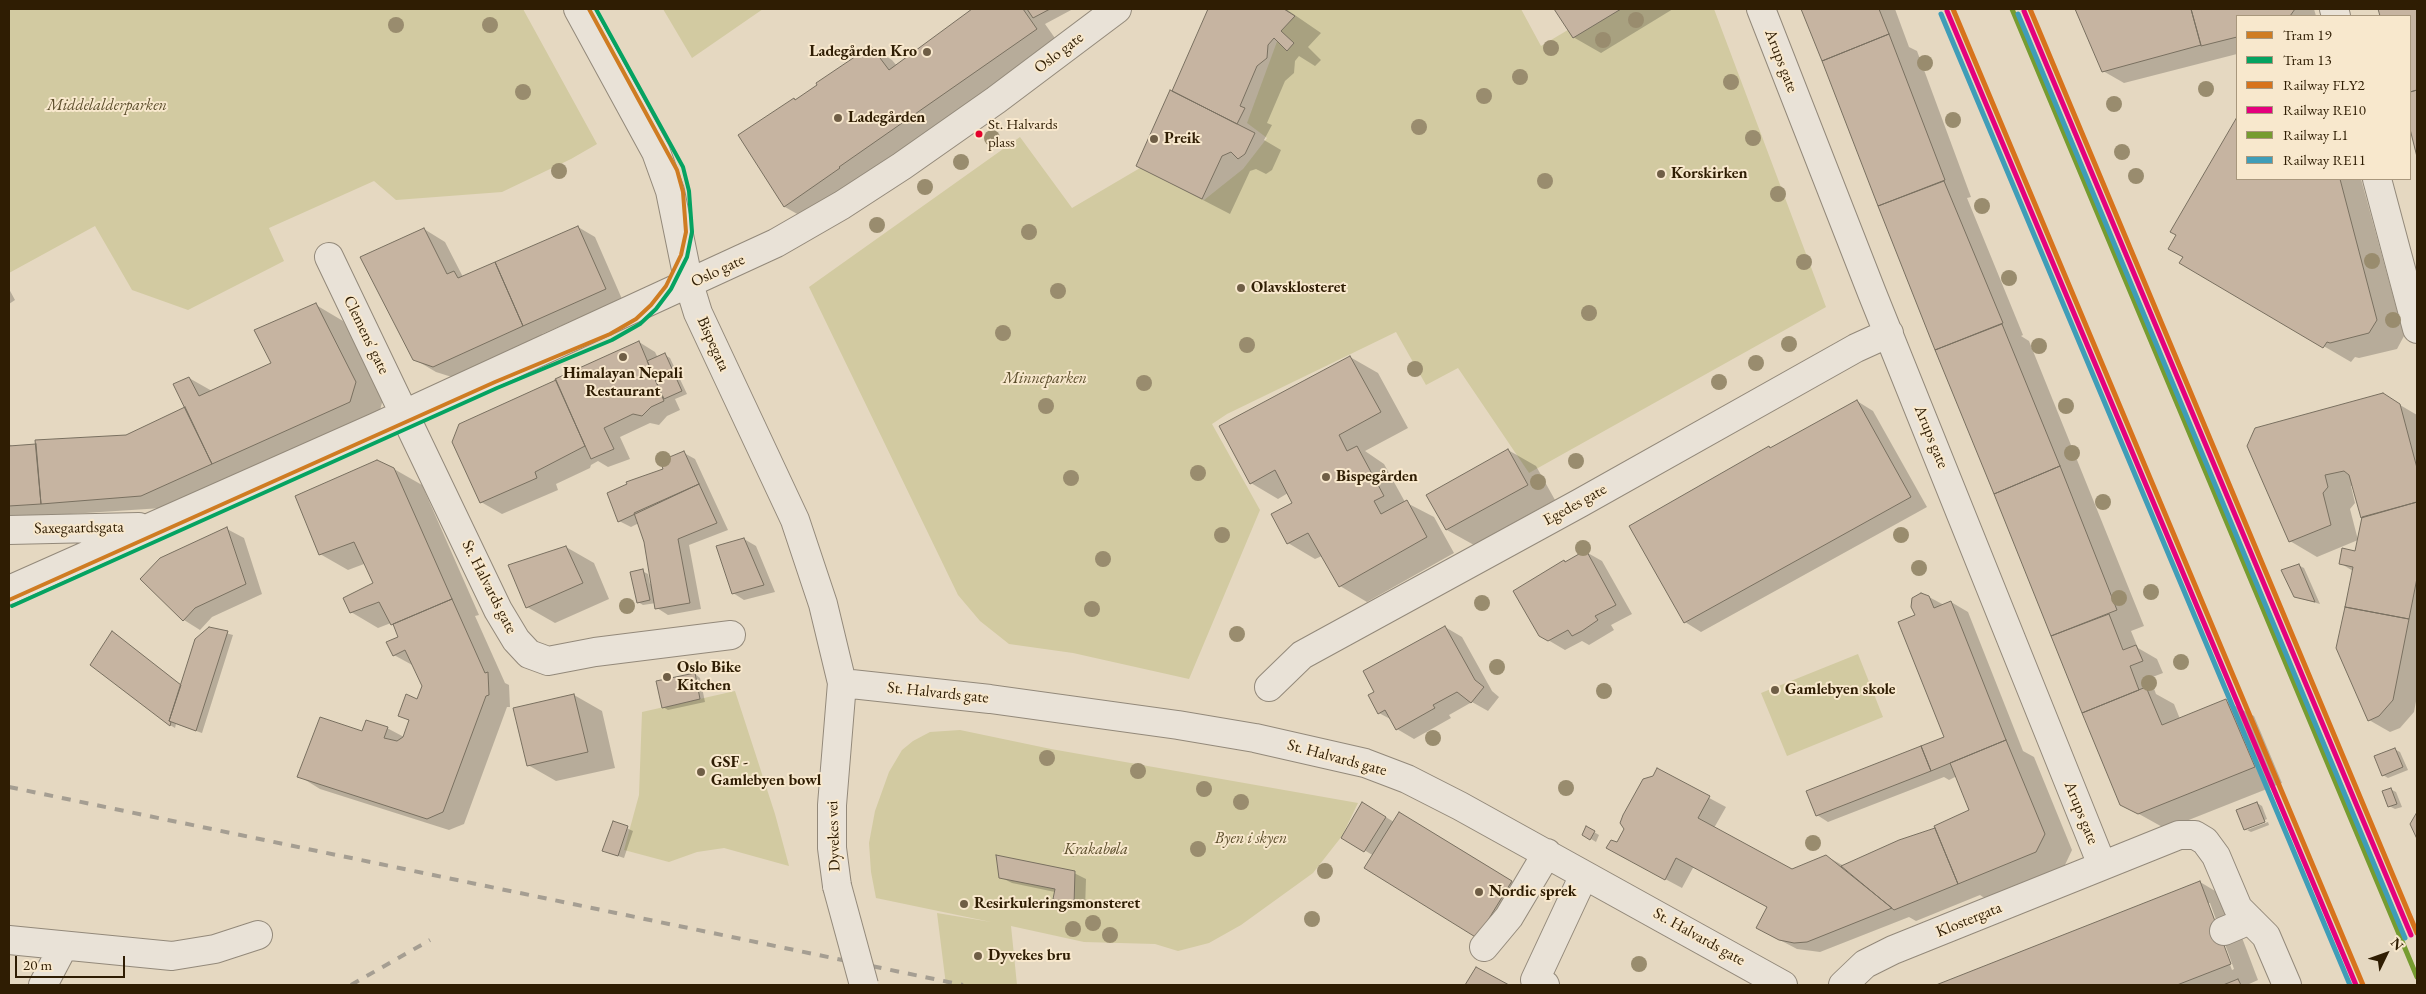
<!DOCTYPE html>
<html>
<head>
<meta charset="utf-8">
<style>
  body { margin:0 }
  #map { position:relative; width:2426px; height:994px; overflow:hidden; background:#e5d8c1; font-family:"EB Garamond",serif }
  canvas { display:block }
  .frame { position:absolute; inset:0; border:10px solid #2f1d03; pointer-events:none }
  .legend { position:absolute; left:2236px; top:15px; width:175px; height:165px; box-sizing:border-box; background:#f8e8cd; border:1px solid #a8977c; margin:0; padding:6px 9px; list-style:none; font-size:15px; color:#2f1d03 }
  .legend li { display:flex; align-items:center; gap:10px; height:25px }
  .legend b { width:25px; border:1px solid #a8977c }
  .north { position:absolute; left:2361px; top:929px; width:50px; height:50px; -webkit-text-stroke:4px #f8e8cd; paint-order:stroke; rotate:48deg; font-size:14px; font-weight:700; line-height:20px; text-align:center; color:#2f1d03 }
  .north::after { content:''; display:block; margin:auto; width:18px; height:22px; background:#2f1d03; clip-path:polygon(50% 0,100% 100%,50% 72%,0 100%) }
  .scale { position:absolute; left:15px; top:956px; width:110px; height:22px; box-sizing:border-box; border:2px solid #2f1d03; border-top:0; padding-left:6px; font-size:15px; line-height:18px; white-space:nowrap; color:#2f1d03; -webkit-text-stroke:4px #f8e8cd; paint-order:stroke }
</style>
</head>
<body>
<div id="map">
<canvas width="2426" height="994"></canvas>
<div class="frame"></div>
<ul class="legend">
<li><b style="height:6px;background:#cf7c22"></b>Tram 19</li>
<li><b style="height:6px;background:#05a361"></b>Tram 13</li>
<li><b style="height:6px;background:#d7731c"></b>Railway FLY2</li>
<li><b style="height:6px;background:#e5007d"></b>Railway RE10</li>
<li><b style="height:6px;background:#769c30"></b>Railway L1</li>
<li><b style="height:6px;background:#3f9db8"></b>Railway RE11</li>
</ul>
<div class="north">N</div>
<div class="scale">20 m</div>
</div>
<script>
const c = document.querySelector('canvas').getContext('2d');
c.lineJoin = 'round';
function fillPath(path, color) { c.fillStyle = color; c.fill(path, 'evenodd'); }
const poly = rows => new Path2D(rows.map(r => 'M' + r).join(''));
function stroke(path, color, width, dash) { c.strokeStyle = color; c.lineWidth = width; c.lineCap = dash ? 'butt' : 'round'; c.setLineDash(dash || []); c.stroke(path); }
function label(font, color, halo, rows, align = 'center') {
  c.font = font + ' "EB Garamond",serif'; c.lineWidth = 4; c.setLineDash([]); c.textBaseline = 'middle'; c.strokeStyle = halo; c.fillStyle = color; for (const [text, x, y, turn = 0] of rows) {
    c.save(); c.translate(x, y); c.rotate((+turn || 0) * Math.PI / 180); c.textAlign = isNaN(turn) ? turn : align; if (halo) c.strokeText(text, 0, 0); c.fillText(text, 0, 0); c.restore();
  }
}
const green = poly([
  [9,9,523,9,597,144,571,159,502,192,396,200,374,181,269,228,284,261,188,310,132,290,95,226,9,273],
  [663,9,763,9,692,58],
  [1276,9,1521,9,1541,46,1603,9,1714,9,1826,307,1529,473,1458,368,1426,385,1396,332,1227,414,1212,424,1260,510,1189,679,1073,653,1009,644,980,621,958,595,809,287,1020,137,1072,208,1140,168,1204,200,1243,169,1267,138,1247,123,1286,17],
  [1858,654,1883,717,1787,756,1761,693],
  [735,691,775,814,789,866,724,848,697,852,669,862,624,850,639,795,642,712],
  [960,730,1051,749,1358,803,1342,836,1313,873,1241,925,1209,943,1178,951,1155,944,1084,942,1011,926,1017,985,946,985,937,913,991,922,876,898,871,872,869,843,875,811,889,772,902,750,913,741,930,732]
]);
const shadow = poly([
  [974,9,1073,9,1045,24,1057,41,859,179,806,219,785,207,740,136,796,101,871,47,892,60,897,66],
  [1210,9,1286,9,1321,33,1308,47,1321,60,1315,66,1299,56,1295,61,1294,73,1285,81,1267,123,1272,125,1264,140,1281,150,1272,170,1266,174,1256,169,1250,171,1230,214,1137,166,1161,110,1170,92,1172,93],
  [1556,9,1673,9,1601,53,1573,37],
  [1803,9,1895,9,1909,47,1917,51,1971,197,1967,198,2023,335,2021,336,2029,341,2144,626,2131,631,2138,648,2157,659,2163,673,2150,678,2156,694,2174,704,2180,719,2226,701,2254,716,2282,783,2166,829,2121,804,1880,207],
  [2076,9,2314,9,2316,16,2237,16,2237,54,2124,83,2103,71],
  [2379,9,2417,9,2417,153,2410,125,2410,16,2381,16],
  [2237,120,2237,179,2361,179,2404,336,2397,349,2359,358,2355,357,2351,362,2181,263,2184,257,2177,234,2172,231],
  [578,227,595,237,622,299,542,334,543,338,455,378,436,372,414,359,424,229,445,242,463,277],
  [9,289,15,300,9,304],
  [316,305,343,321,383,399,378,418,162,508,9,518,9,444,14,447,126,436,186,408,189,378,212,391,273,363],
  [639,342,655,352,658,358,665,355,670,358,687,394,675,399,680,410,667,416,659,425,650,423,620,437,630,459,608,467,598,461,591,465,590,468,556,484,558,490,502,514,481,502],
  [1350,357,1378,373,1408,428,1365,451,1384,464,1405,502,1434,517,1454,553,1367,602,1340,586,1322,556,1315,559,1288,543,1294,504,1288,493,1278,499,1251,483],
  [2383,395,2417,415,2417,696,2414,712,2400,728,2390,732,2369,720,2353,571,2340,563,2356,552,2362,517,2353,486,2351,486,2355,503,2350,509,2358,540,2317,557,2290,541,2248,446],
  [1857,401,1873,411,1927,507,1701,632,1685,622,1771,449],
  [1508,450,1536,466,1555,500,1474,545,1447,530,1428,495],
  [684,453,695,459,728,530,689,545,701,609,668,615,657,608,656,603,643,605,638,602,642,571,648,574,650,584,652,583,645,542,639,523,631,527,619,521,664,470],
  [394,469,422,485,479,615,475,616,505,683,509,685,510,707,507,707,464,824,449,830,320,789,299,776,363,733,387,728,404,737,410,721,399,715,418,701,423,686,414,666,394,655,399,637,394,625,391,623,378,628,351,612,375,584,364,564,348,570,320,554],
  [227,529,244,538,262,594,212,617,200,630,184,620,141,579],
  [744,539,756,546,775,592,744,600,733,593],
  [566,547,594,563,609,599,555,623,527,607],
  [1586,552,1602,561,1632,614,1611,625,1614,630,1589,645,1582,641,1565,650,1548,640,1514,591,1564,561,1567,562],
  [2298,565,2304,568,2320,604,2295,597],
  [1929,597,1944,605,1951,602,1968,612,2023,751,2034,757,2072,850,2064,867,1986,899,1980,895,1916,921,1909,917,1820,952,1797,949,1757,928,1769,907,1694,866,1682,888,1624,857,1618,844,1657,770,1726,807,1714,828,1791,870,1826,856,1844,866,1936,829,1971,811,1957,776,1949,780,1944,777,1828,822,1817,815,1945,738,1917,616],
  [1445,627,1462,637,1492,691,1499,697,1488,711,1472,702,1449,715,1451,718,1414,739,1397,729,1392,720,1379,713,1376,692],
  [210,629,233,635,202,733,176,724,175,728,170,725,92,665,113,632,182,686],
  [695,674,700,678,705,702,668,710,663,707],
  [574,695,602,711,615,768,556,781,528,765],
  [2394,749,2400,752,2408,770,2388,778,2383,775],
  [2390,789,2396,792,2402,807,2395,809,2389,806],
  [2257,803,2262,806,2267,819,2247,828,2247,830,2268,822,2269,825,2251,832,2245,829],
  [1384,816,1394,822,1420,825,1533,894,1478,937,1374,856,1343,837],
  [613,822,633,831,624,858,609,853],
  [1587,828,1599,835,1596,842,1583,834],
  [1070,851,1075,854,1074,857,1065,853],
  [1074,873,1086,879,1085,910,1065,905,1054,899,1055,892,1012,883,1000,877],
  [2200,882,2227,898,2258,980,2247,985,1939,985],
  [2207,903,2210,903,2234,969,2232,970]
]);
const building = poly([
  [972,9,1023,9,1037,29,839,167,840,168,784,207,738,135,794,98,795,100,817,85,816,83,871,46,889,70,972,9],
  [1027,9,1050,9,1033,18,1027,9],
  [1208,9,1284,9,1295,16,1281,31,1294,43,1287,51,1274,38,1268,45,1267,58,1257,66,1240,106,1245,108,1237,124,1172,91,1208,9],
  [1554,9,1621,9,1573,38,1554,9],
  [1801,9,1879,9,1889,34,1822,61,1801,9],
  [2075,9,2191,9,2201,45,2102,72,2075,9],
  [2191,9,2295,9,2290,16,2237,16,2237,37,2201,46,2191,9],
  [2378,9,2417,9,2417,90,2410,92,2410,16,2380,16,2378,9],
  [1889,34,1945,180,1878,206,1822,61,1889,34],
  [1170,90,1255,133,1245,154,1238,159,1231,152,1222,156,1202,199,1136,166,1170,90],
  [2417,90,2417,157,2410,129,2410,92,2417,90],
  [2237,117,2237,179,2340,179,2377,320,2369,333,2330,343,2327,342,2323,348,2179,263,2183,257,2168,249,2176,235,2170,232,2237,117],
  [1944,181,2003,323,1935,350,1878,206,1944,181],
  [578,226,606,289,523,326,495,262,578,226],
  [424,228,447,274,454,271,458,278,495,262,523,326,433,367,413,360,360,257,424,228],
  [316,303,356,382,350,402,212,464,173,384,189,377,199,396,271,363,254,330,316,303],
  [2002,324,2060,466,1994,494,1935,350,2002,324],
  [639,341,664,401,651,407,642,416,633,414,604,428,614,449,591,459,555,379,639,341],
  [665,353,682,391,664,399,647,361,665,353],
  [1350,356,1381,412,1339,435,1347,451,1357,446,1384,496,1374,501,1381,514,1407,500,1427,537,1339,587,1308,533,1287,544,1271,514,1292,503,1275,470,1250,484,1219,426,1350,356],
  [556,380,585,446,535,472,537,478,480,503,452,442,459,424,556,380],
  [2383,393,2400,404,2417,468,2417,502,2361,518,2349,475,2344,471,2325,475,2328,487,2323,493,2331,525,2289,542,2247,446,2255,428,2383,393],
  [1857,400,1911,497,1684,623,1629,526,1769,446,1770,448,1857,400],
  [185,407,212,464,141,496,41,504,35,440,126,435,185,407],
  [36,444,41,504,9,506,9,446,36,444],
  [1508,449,1528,485,1446,530,1426,495,1508,449],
  [684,451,699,484,618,522,607,493,627,484,626,482,663,469,660,461,684,451],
  [377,460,394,468,452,599,391,625,379,602,350,613,343,598,373,583,354,542,319,555,295,496,377,460],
  [2060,466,2117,610,2051,636,1994,494,2060,466],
  [699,484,717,523,678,539,690,603,655,609,644,542,634,513,699,484],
  [2417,502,2417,578,2409,619,2345,607,2353,567,2339,564,2342,548,2355,551,2362,517,2417,502],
  [227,527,246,584,195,608,183,621,140,579,160,558,227,527],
  [744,538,764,585,732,594,716,546,744,538],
  [566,546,583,583,526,608,508,565,566,546],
  [1586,550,1616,605,1595,616,1598,620,1582,631,1572,636,1568,630,1548,641,1539,636,1513,591,1564,560,1565,562,1586,550],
  [2299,564,2315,602,2294,597,2281,570,2299,564],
  [643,569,650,600,637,603,630,572,643,569],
  [1921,593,1929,596,1934,608,1951,601,2006,740,1931,771,1921,746,1944,737,1898,622,1915,615,1911,607,1912,598,1921,593],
  [452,599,485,673,488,672,489,695,486,696,443,812,427,819,297,777,320,717,362,731,366,720,388,727,384,738,397,741,403,737,409,720,398,716,406,694,417,699,422,686,405,650,393,656,386,642,398,637,393,624,452,599],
  [2345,607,2409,619,2393,700,2379,716,2368,721,2336,648,2345,607],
  [2109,614,2123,650,2136,645,2143,661,2130,666,2139,690,2082,713,2051,636,2109,614],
  [1445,626,1475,680,1484,687,1471,703,1457,692,1433,705,1435,708,1396,730,1385,710,1378,714,1368,695,1374,692,1363,671,1445,626],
  [209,627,228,631,196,731,169,721,195,639,209,627],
  [112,631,181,685,169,721,171,722,170,726,90,665,112,631],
  [695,673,700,699,662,708,656,681,695,673],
  [2146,687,2162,725,2226,699,2255,767,2138,814,2120,805,2082,713,2146,687],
  [574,694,588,752,527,766,513,708,574,694],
  [2006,740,2045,834,2036,852,1958,884,1934,826,1969,810,1950,763,2006,740],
  [1921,746,1931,771,1816,816,1806,791,1921,746],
  [2395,748,2403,767,2382,776,2374,756,2395,748],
  [1657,768,1710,796,1698,818,1792,869,1826,855,1892,908,1807,942,1794,943,1779,940,1756,928,1767,907,1676,858,1665,880,1606,848,1611,840,1617,842,1624,829,1620,823,1623,815,1643,779,1653,776,1657,768],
  [2391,788,2397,804,2388,807,2382,791,2391,788],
  [1362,802,1386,817,1364,852,1341,838,1362,802],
  [2257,802,2265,822,2244,830,2236,810,2257,802],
  [1399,812,1512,881,1477,938,1364,868,1399,812],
  [2417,812,2417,839,2410,824,2417,812],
  [613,821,628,826,618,856,602,851,613,821],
  [1586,826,1595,831,1590,840,1582,835,1586,826],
  [1935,828,1958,884,1894,910,1841,866,1899,840,1935,828],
  [1065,848,1071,850,1069,855,1063,853,1065,848],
  [996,855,1075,871,1074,905,1053,899,1055,889,999,878,996,855],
  [2200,881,2231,964,2177,985,1936,985,2200,881],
  [1476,967,1509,985,1465,985,1476,967],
  [2238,979,2241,985,2223,985,2238,979]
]);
const minor = poly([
  [578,9,656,152,670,191,689,284,698,313,795,520,823,604,842,683,832,805,832,848,837,886],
  [1761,9,1872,293,2102,865],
  [2334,9,2336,16],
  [2377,179,2417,329],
  [329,257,498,610,516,640,529,654,548,661,595,652,731,635],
  [9,530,139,527],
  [9,590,376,427,776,243,842,205,902,166,996,100,1117,9],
  [842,683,990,699,1178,725,1255,738,1365,763,1407,779,1460,806,1783,985],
  [1269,687,1302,655,1580,503,1856,348,1889,333],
  [2224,931,2250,920],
  [9,940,172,956,215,949,258,935],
  [1484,947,1509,917,1547,853],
  [43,985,63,947],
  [1545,985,1535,980,1584,875],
  [1843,985,1865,964,1893,950,2179,835,2195,835,2205,841,2216,856,2238,908,2266,936,2287,985]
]);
const rail = poly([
  [9,787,963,985],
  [351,985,430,940]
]);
const minorBridge = poly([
  [837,886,864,985]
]);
const rail1 = poly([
  [1953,9,2363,985],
  [2030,9,2417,933]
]);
const rail2 = poly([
  [1947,11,2356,985],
  [2024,11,2411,935]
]);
const rail3 = poly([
  [2012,9,2417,977]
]);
const rail4 = poly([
  [1941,14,2350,985],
  [2018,14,2405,938]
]);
const tram1 = poly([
  [9,600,495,382,610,334,636,319,651,305,666,286,681,255,686,232,683,192,677,170,589,9]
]);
const tram2 = poly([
  [12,606,497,388,612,340,640,324,656,309,671,289,687,257,692,232,689,191,683,167,596,9]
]);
const trees = [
  [1636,20],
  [396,25],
  [490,25],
  [1603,40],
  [1551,48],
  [1925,63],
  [1520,77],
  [1731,82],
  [2206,89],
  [523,92],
  [1484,96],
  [2114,104],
  [1953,120],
  [1419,127],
  [992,138],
  [1753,138],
  [2122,152],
  [961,162],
  [559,171],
  [2136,176],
  [1545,181],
  [925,187],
  [1778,194],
  [1982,206],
  [877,225],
  [1029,232],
  [2372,261],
  [1804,262],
  [2009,278],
  [1058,291],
  [1589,313],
  [2393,320],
  [1003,333],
  [1789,344],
  [1247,345],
  [2039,346],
  [1756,363],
  [1415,369],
  [1719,382],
  [1144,383],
  [1046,406],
  [2066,406],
  [2072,453],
  [663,459],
  [1576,461],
  [1198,473],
  [1071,478],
  [1538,482],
  [2103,502],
  [1222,535],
  [1901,535],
  [1583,548],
  [1103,559],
  [1919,568],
  [2151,592],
  [2119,598],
  [1482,603],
  [627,606],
  [1092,609],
  [1237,634],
  [2181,662],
  [1497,667],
  [2149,683],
  [1604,691],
  [1433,738],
  [1047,758],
  [1138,771],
  [1566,788],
  [1204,789],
  [1241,802],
  [1813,843],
  [1198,849],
  [1325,871],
  [1312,919],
  [1093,923],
  [1073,929],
  [1110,935],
  [1639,964]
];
const markers = [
  [927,52,5,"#6f5e46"],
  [838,118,5,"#6f5e46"],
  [979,134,4.5,"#e4002b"],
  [1154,139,5,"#6f5e46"],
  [1661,174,5,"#6f5e46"],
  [1241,288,5,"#6f5e46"],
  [623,357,5,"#6f5e46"],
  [1326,477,5,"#6f5e46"],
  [667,677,5,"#6f5e46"],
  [1775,690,5,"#6f5e46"],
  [701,772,5,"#6f5e46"],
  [1479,892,5,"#6f5e46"],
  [964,904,5,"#6f5e46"],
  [978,956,5,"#6f5e46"]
];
const busNames = [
  ["St. Halvards",988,125],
  ["plass",988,143]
];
const poiNames = [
  ["Ladegården Kro",917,52,"right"],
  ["Ladegården",848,118],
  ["Preik",1164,139],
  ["Korskirken",1671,174],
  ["Olavsklosteret",1251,288],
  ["Himalayan Nepali",623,374,"center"],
  ["Restaurant",623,392,"center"],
  ["Bispegården",1336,477],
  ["Oslo Bike",677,668],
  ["Kitchen",677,686],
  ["Gamlebyen skole",1785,690],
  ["GSF -",711,763],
  ["Gamlebyen bowl",711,781],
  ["Nordic sprek",1489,892],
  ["Resirkuleringsmonsteret",974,904],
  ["Dyvekes bru",988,956]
];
const streetNames = [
  ["Oslo gate",1059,53,-37],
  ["Arups gate",1781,61,69],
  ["Oslo gate",718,271,-25],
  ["Clemens' gate",366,335,64],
  ["Bispegata",713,344,66],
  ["Arups gate",1931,437,68],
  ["Egedes gate",1575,505,-29],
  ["Saxegaardsgata",79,528,-1],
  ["St. Halvards gate",489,587,63],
  ["St. Halvards gate",938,693,6],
  ["St. Halvards gate",1337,758,15],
  ["Arups gate",2081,813,68],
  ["Dyvekes vei",834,836,-92],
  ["Klostergata",1969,920,-22],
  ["St. Halvards gate",1699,937,29]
];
const parkNames = [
  ["Middelalderparken",107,106],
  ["Minneparken",1045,379],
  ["Byen i skyen",1251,839],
  ["Krakabøla",1096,850]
];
fillPath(green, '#d2caa1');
fillPath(shadow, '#0003');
fillPath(building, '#c6b4a1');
stroke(building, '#797060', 1);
stroke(minor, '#93897a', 30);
stroke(minor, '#e9e2d7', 28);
stroke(rail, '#a59e92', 4, [9, 9]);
stroke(minorBridge, '#93897a', 30, []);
stroke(minorBridge, '#e9e2d7', 28);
stroke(rail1, '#d7731c', 5);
stroke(rail2, '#e5007d', 5);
stroke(rail3, '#769c30', 5);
stroke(rail4, '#3f9db8', 5);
stroke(tram1, '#cf7c22', 4);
stroke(tram2, '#05a361', 4);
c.fillStyle = '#998c6e';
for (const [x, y] of trees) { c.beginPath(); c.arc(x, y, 8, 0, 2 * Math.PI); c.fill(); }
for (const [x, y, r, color] of markers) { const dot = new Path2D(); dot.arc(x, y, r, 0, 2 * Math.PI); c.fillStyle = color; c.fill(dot); stroke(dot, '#f8e8cd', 2); }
label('15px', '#2f1d03', '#f8e8cd', busNames, 'left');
label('bold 16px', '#2f1d03', '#f8e8cd', poiNames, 'left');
label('16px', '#2f1d03', '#f8e8cd', streetNames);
label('italic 16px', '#5b4d2b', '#f8e8cd', parkNames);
</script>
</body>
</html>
